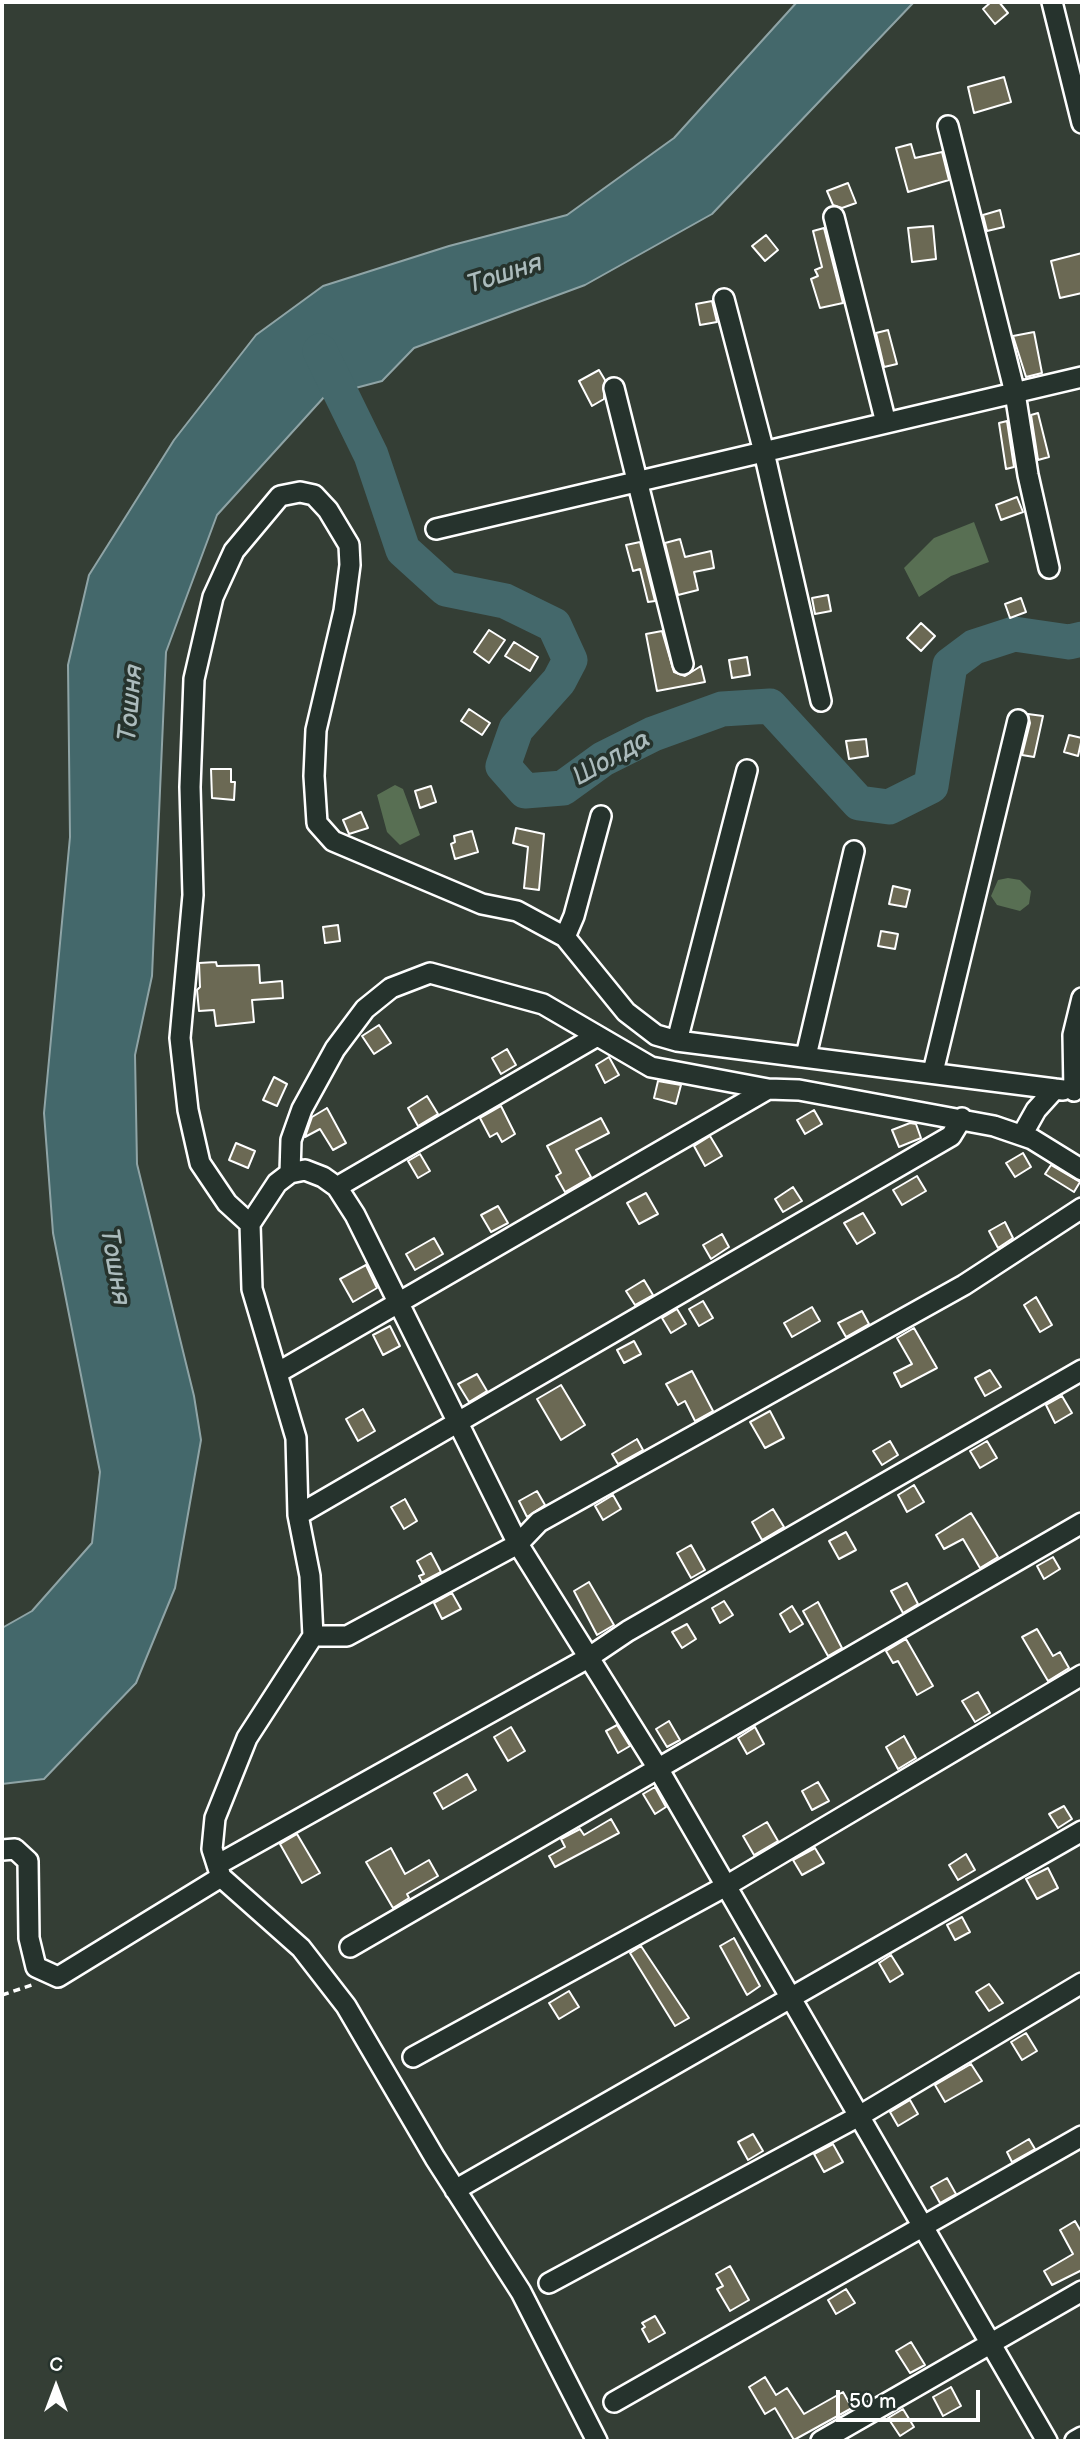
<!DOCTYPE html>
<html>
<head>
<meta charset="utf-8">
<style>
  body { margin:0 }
  #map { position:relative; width:1084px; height:2443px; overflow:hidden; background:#343e35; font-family:"Balsamiq Sans",sans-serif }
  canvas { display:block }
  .frame { position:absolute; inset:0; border:4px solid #fff; pointer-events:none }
  .north { position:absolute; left:21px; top:2352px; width:70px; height:70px; -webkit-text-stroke:5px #26332d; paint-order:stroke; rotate:0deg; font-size:19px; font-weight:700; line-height:28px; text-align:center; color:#fff }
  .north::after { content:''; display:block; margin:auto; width:24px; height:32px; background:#fff; clip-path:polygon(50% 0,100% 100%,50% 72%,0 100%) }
  .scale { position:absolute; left:836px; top:2390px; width:144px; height:32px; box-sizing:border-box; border:4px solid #fff; border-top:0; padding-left:9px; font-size:21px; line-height:24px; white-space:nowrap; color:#fff; -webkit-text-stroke:5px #26332d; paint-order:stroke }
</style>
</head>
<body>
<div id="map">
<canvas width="1084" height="2443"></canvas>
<div class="frame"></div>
<div class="north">С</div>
<div class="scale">50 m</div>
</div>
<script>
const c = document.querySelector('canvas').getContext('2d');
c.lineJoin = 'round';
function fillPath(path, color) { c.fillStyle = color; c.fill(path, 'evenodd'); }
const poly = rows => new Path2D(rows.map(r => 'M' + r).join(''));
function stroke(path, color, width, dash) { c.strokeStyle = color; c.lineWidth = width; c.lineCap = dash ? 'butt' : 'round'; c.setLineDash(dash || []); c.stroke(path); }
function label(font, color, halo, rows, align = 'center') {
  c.font = font + ' "Balsamiq Sans",sans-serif'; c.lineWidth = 7; c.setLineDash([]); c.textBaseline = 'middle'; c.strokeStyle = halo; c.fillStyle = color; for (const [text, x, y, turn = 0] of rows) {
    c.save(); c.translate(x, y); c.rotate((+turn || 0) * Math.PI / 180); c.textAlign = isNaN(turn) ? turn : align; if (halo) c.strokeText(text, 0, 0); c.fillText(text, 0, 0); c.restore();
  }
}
const green = poly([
  [974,522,989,562,951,576,919,597,904,568,934,538],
  [395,785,403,789,420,835,400,845,387,832,377,795],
  [1008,878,1020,880,1031,891,1029,904,1020,911,997,905,991,896,998,880]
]);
const water = poly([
  [797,2,914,2,712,214,585,285,414,348,382,381,325,396,217,515,166,652,152,976,135,1055,137,1164,194,1396,201,1440,175,1588,136,1683,44,1779,2,1784,2,1628,32,1611,92,1543,100,1472,53,1233,44,1113,70,837,68,665,89,575,174,440,256,335,323,286,449,246,567,215,674,138,797,2]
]);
const river = poly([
  [320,351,371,455,403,550,446,589,505,601,554,625,570,660,559,681,516,729,503,766,525,791,563,788,603,759,653,734,722,709,770,706,859,803,889,807,931,786,950,665,974,647,1014,634,1069,642,1082,639]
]);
const building = poly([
  [991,2,999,2,1008,13,995,24,983,9,991,2],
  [1004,77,1011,102,974,113,968,87,1004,77],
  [911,144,915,158,942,152,949,180,908,192,896,148,911,144],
  [848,183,856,203,842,208,833,205,827,191,848,183],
  [1000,210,1004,227,987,231,983,215,1000,210],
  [933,226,936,259,912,262,908,228,933,226],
  [824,228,843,303,820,308,811,279,818,276,815,270,822,267,813,231,824,228],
  [766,235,778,250,765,261,752,246,766,235],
  [1082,253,1082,293,1060,298,1051,261,1082,253],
  [712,301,717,322,700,325,696,304,712,301],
  [888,330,897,364,884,367,876,333,888,330],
  [1034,332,1042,373,1026,377,1013,336,1034,332],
  [599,370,605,380,604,399,592,406,579,381,599,370],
  [1038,413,1049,457,1038,460,1031,415,1038,413],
  [1007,421,1014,467,1006,469,999,423,1007,421],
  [1017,497,1023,512,1001,520,996,505,1017,497],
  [680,539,685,557,711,551,714,568,694,572,698,590,678,595,665,543,680,539],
  [640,542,655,601,648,602,640,569,633,571,626,545,640,542],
  [828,595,831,611,815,614,812,598,828,595],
  [1021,598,1026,612,1010,618,1005,604,1021,598],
  [921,623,935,636,921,651,907,638,921,623],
  [489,630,505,640,489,663,474,652,489,630],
  [662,631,674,672,685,676,701,666,705,682,657,691,646,634,662,631],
  [514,642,538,657,530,671,505,656,514,642],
  [747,657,750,675,732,678,729,660,747,657],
  [469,709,490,723,482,735,461,721,469,709],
  [1028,714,1043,716,1034,757,1022,755,1030,723,1028,714],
  [1069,735,1082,738,1078,756,1064,752,1069,735],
  [866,739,868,756,849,759,846,741,866,739],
  [211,769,231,769,231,782,235,782,234,800,212,798,211,769],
  [431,786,436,802,420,808,415,791,431,786],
  [361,812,368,828,349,834,343,820,361,812],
  [516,828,544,834,539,890,524,888,528,847,513,843,516,828],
  [472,831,478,852,455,859,451,844,455,842,454,836,472,831],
  [893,886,910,890,906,907,889,904,893,886],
  [338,925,340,941,325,943,323,927,338,925],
  [881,931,898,934,895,949,878,946,881,931],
  [216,962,217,966,259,965,260,983,282,981,283,998,252,1000,254,1022,216,1026,214,1010,199,1011,197,990,200,987,199,963,216,962],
  [379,1025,391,1043,374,1054,362,1036,379,1025],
  [507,1049,516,1065,501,1074,492,1058,507,1049],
  [609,1057,619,1075,605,1083,596,1065,609,1057],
  [274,1077,287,1084,277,1106,263,1100,274,1077],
  [658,1081,681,1085,676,1104,654,1098,658,1081],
  [427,1096,438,1114,418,1126,408,1108,427,1096],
  [501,1106,515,1134,502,1142,497,1133,490,1137,480,1118,501,1106],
  [327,1108,346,1143,333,1150,320,1129,305,1137,312,1117,327,1108],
  [814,1110,822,1124,805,1134,797,1120,814,1110],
  [601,1118,609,1133,576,1150,591,1177,565,1192,556,1176,561,1173,547,1146,601,1118],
  [910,1123,916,1124,921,1138,899,1147,892,1130,910,1123],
  [710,1136,722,1156,705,1166,694,1146,710,1136],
  [236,1143,255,1151,248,1168,229,1160,236,1143],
  [1023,1153,1031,1167,1015,1177,1006,1163,1023,1153],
  [420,1154,430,1171,418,1178,408,1161,420,1154],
  [1051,1165,1080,1182,1074,1192,1045,1174,1051,1165],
  [917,1176,926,1191,902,1205,893,1190,917,1176],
  [793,1187,802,1201,783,1212,775,1199,793,1187],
  [646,1193,658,1214,639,1224,627,1203,646,1193],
  [498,1206,508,1223,491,1232,481,1215,498,1206],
  [863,1213,875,1233,857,1244,844,1223,863,1213],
  [1005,1222,1013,1238,998,1248,989,1231,1005,1222],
  [722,1234,729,1247,711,1259,703,1245,722,1234],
  [434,1238,443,1254,415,1270,406,1254,434,1238],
  [366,1265,377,1288,353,1302,340,1279,366,1265],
  [644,1280,653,1295,635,1305,626,1291,644,1280],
  [1036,1297,1052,1325,1040,1332,1024,1305,1036,1297],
  [703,1301,713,1318,699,1326,689,1309,703,1301],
  [812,1307,820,1321,792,1337,784,1323,812,1307],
  [677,1309,686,1324,671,1333,662,1318,677,1309],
  [862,1311,869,1324,846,1337,838,1323,862,1311],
  [390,1326,400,1346,383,1355,373,1335,390,1326],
  [914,1328,937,1368,901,1387,894,1373,912,1364,897,1338,914,1328],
  [634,1341,641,1354,624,1363,617,1350,634,1341],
  [990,1370,1001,1387,985,1396,975,1378,990,1370],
  [692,1371,713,1411,695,1421,685,1401,678,1405,666,1384,692,1371],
  [477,1374,487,1391,469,1402,458,1384,477,1374],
  [561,1385,585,1425,561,1440,537,1399,561,1385],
  [1062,1396,1072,1413,1055,1423,1046,1405,1062,1396],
  [363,1409,375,1431,358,1441,346,1419,363,1409],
  [770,1411,784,1438,765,1448,750,1422,770,1411],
  [637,1439,643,1450,618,1464,612,1454,637,1439],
  [890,1441,898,1455,882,1465,873,1451,890,1441],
  [987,1441,997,1458,980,1468,970,1451,987,1441],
  [914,1485,924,1502,907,1512,898,1495,914,1485],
  [537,1491,545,1505,527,1517,519,1501,537,1491],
  [613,1495,621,1509,603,1520,595,1506,613,1495],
  [405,1499,417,1521,404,1529,391,1507,405,1499],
  [773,1509,784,1527,762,1540,752,1522,773,1509],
  [971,1513,998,1557,980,1568,963,1539,944,1549,936,1535,971,1513],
  [846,1532,856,1550,839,1559,829,1541,846,1532],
  [691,1545,705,1570,691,1578,677,1553,691,1545],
  [431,1553,441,1572,422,1582,419,1576,424,1574,417,1561,431,1553],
  [1053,1557,1060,1569,1044,1579,1037,1566,1053,1557],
  [589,1582,614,1625,597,1635,574,1591,589,1582],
  [907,1583,918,1604,903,1613,891,1591,907,1583],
  [452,1593,461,1609,442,1619,434,1603,452,1593],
  [724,1601,733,1615,720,1623,712,1608,724,1601],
  [818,1602,842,1648,828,1656,803,1611,818,1602],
  [792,1606,803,1624,790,1632,780,1614,792,1606],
  [687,1624,696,1639,682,1648,672,1632,687,1624],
  [1037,1629,1053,1656,1060,1652,1069,1668,1048,1681,1022,1637,1037,1629],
  [906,1639,933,1686,917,1695,898,1661,893,1663,886,1651,906,1639],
  [978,1692,990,1713,975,1722,962,1701,978,1692],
  [669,1721,680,1740,667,1747,656,1729,669,1721],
  [617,1725,630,1746,618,1753,606,1731,617,1725],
  [511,1727,525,1751,508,1761,494,1737,511,1727],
  [755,1727,764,1744,747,1754,738,1738,755,1727],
  [904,1736,916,1758,898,1769,886,1747,904,1736],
  [467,1774,476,1790,443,1809,434,1793,467,1774],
  [818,1782,829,1801,812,1810,802,1791,818,1782],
  [655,1787,666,1807,655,1814,643,1794,655,1787],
  [1064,1806,1072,1819,1058,1828,1049,1814,1064,1806],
  [611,1819,619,1833,555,1867,549,1856,565,1847,561,1839,580,1829,584,1835,611,1819],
  [767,1822,778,1841,754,1855,743,1836,767,1822],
  [297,1834,320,1873,302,1883,280,1844,297,1834],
  [391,1848,405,1874,429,1860,438,1876,407,1894,409,1898,393,1908,366,1862,391,1848],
  [815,1848,824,1863,802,1875,793,1860,815,1848],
  [966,1854,975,1870,958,1880,949,1865,966,1854],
  [1048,1868,1058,1888,1037,1899,1026,1879,1048,1868],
  [962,1917,970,1932,955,1940,947,1925,962,1917],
  [734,1938,760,1986,747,1995,720,1946,734,1938],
  [641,1946,689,2018,675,2026,630,1953,641,1946],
  [891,1955,903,1974,890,1982,879,1963,891,1955],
  [989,1984,1003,2003,989,2011,976,1992,989,1984],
  [569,1991,579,2007,559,2019,549,2003,569,1991],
  [1026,2033,1037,2051,1022,2060,1011,2042,1026,2033],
  [971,2064,982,2081,945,2102,935,2085,971,2064],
  [910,2100,918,2114,898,2126,890,2112,910,2100],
  [753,2134,763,2151,748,2160,738,2142,753,2134],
  [1029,2139,1035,2149,1012,2162,1007,2152,1029,2139],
  [833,2144,843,2162,824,2172,814,2154,833,2144],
  [947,2178,956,2194,940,2203,931,2187,947,2178],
  [1075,2221,1082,2233,1082,2270,1052,2285,1044,2271,1073,2254,1060,2230,1075,2221],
  [730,2266,749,2300,730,2311,717,2289,723,2286,716,2274,730,2266],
  [846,2289,855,2303,836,2314,828,2300,846,2289],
  [655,2316,665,2333,649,2342,642,2329,645,2327,642,2323,655,2316],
  [911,2342,925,2365,910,2373,896,2351,911,2342],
  [765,2377,776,2395,787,2388,804,2414,843,2392,852,2408,794,2440,775,2408,765,2414,749,2387,765,2377],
  [951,2387,961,2406,943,2416,933,2397,951,2387],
  [903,2409,914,2427,900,2436,888,2418,903,2409]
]);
const path = poly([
  [2,1995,32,1985]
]);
const minor = poly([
  [1052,2,1082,123],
  [948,126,1015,393,1028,475,1049,568],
  [834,217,886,423],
  [724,299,764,452,821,701],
  [614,388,683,664],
  [436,529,1082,377],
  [565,937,574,916,601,816],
  [677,1041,747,770],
  [806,1056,854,851],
  [933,1072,1018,720],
  [1074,1091,1073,1035,1082,998],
  [1022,1135,1036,1110,1055,1089,1063,1090],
  [290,1173,291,1140,302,1109,335,1049,365,1009,391,988,430,973,543,1004,651,1067,768,1089,799,1090,994,1126,1032,1139,1082,1170],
  [337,1187,597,1036],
  [250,1224,227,1203,200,1163,188,1110,180,1038,193,895,190,787,194,679,213,597,234,551,280,496,300,492,314,495,328,510,349,545,350,565,344,611,316,730,314,776,317,823,333,841,482,904,517,911,565,937,626,1012,656,1035,677,1041,1055,1089],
  [277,1373,768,1089],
  [298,1515,951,1136,962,1118],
  [313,1636,347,1636,518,1544,539,1522,964,1285,1082,1208],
  [2,1850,15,1849,28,1861,29,1938,36,1967,58,1977,221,1877],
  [217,1865,588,1658,628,1631,1082,1370],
  [350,1947,1082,1523],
  [413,2057,726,1886,1082,1675],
  [455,2190,1082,1831],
  [549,2283,861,2115,1082,1983],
  [614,2402,1082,2136],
  [597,2441,521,2292,435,2158,346,2006,301,1948,221,1877,212,1849,215,1818,247,1738,313,1636,310,1576,298,1515,296,1438,252,1289,250,1224,277,1183,290,1173,305,1170,323,1177,337,1187,355,1215,518,1544,659,1770,1047,2441],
  [821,2441,1082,2291],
  [1075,2441,1082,2437]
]);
const waterNames = [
  ["Тошня",505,275,-18],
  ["Тошня",132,703,-85],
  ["Шолда",612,759,-30],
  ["Тошня",114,1267,80]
];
fillPath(green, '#586f53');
fillPath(water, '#44686b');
stroke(water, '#8fa4a6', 2);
stroke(river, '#44686b', 35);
fillPath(building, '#6b6954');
stroke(building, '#fff', 2);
stroke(minor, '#fff', 24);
stroke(path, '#fff', 3.5, [7, 5]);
stroke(minor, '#26332d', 19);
label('italic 26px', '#abbbbc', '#26332d', waterNames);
</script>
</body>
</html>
